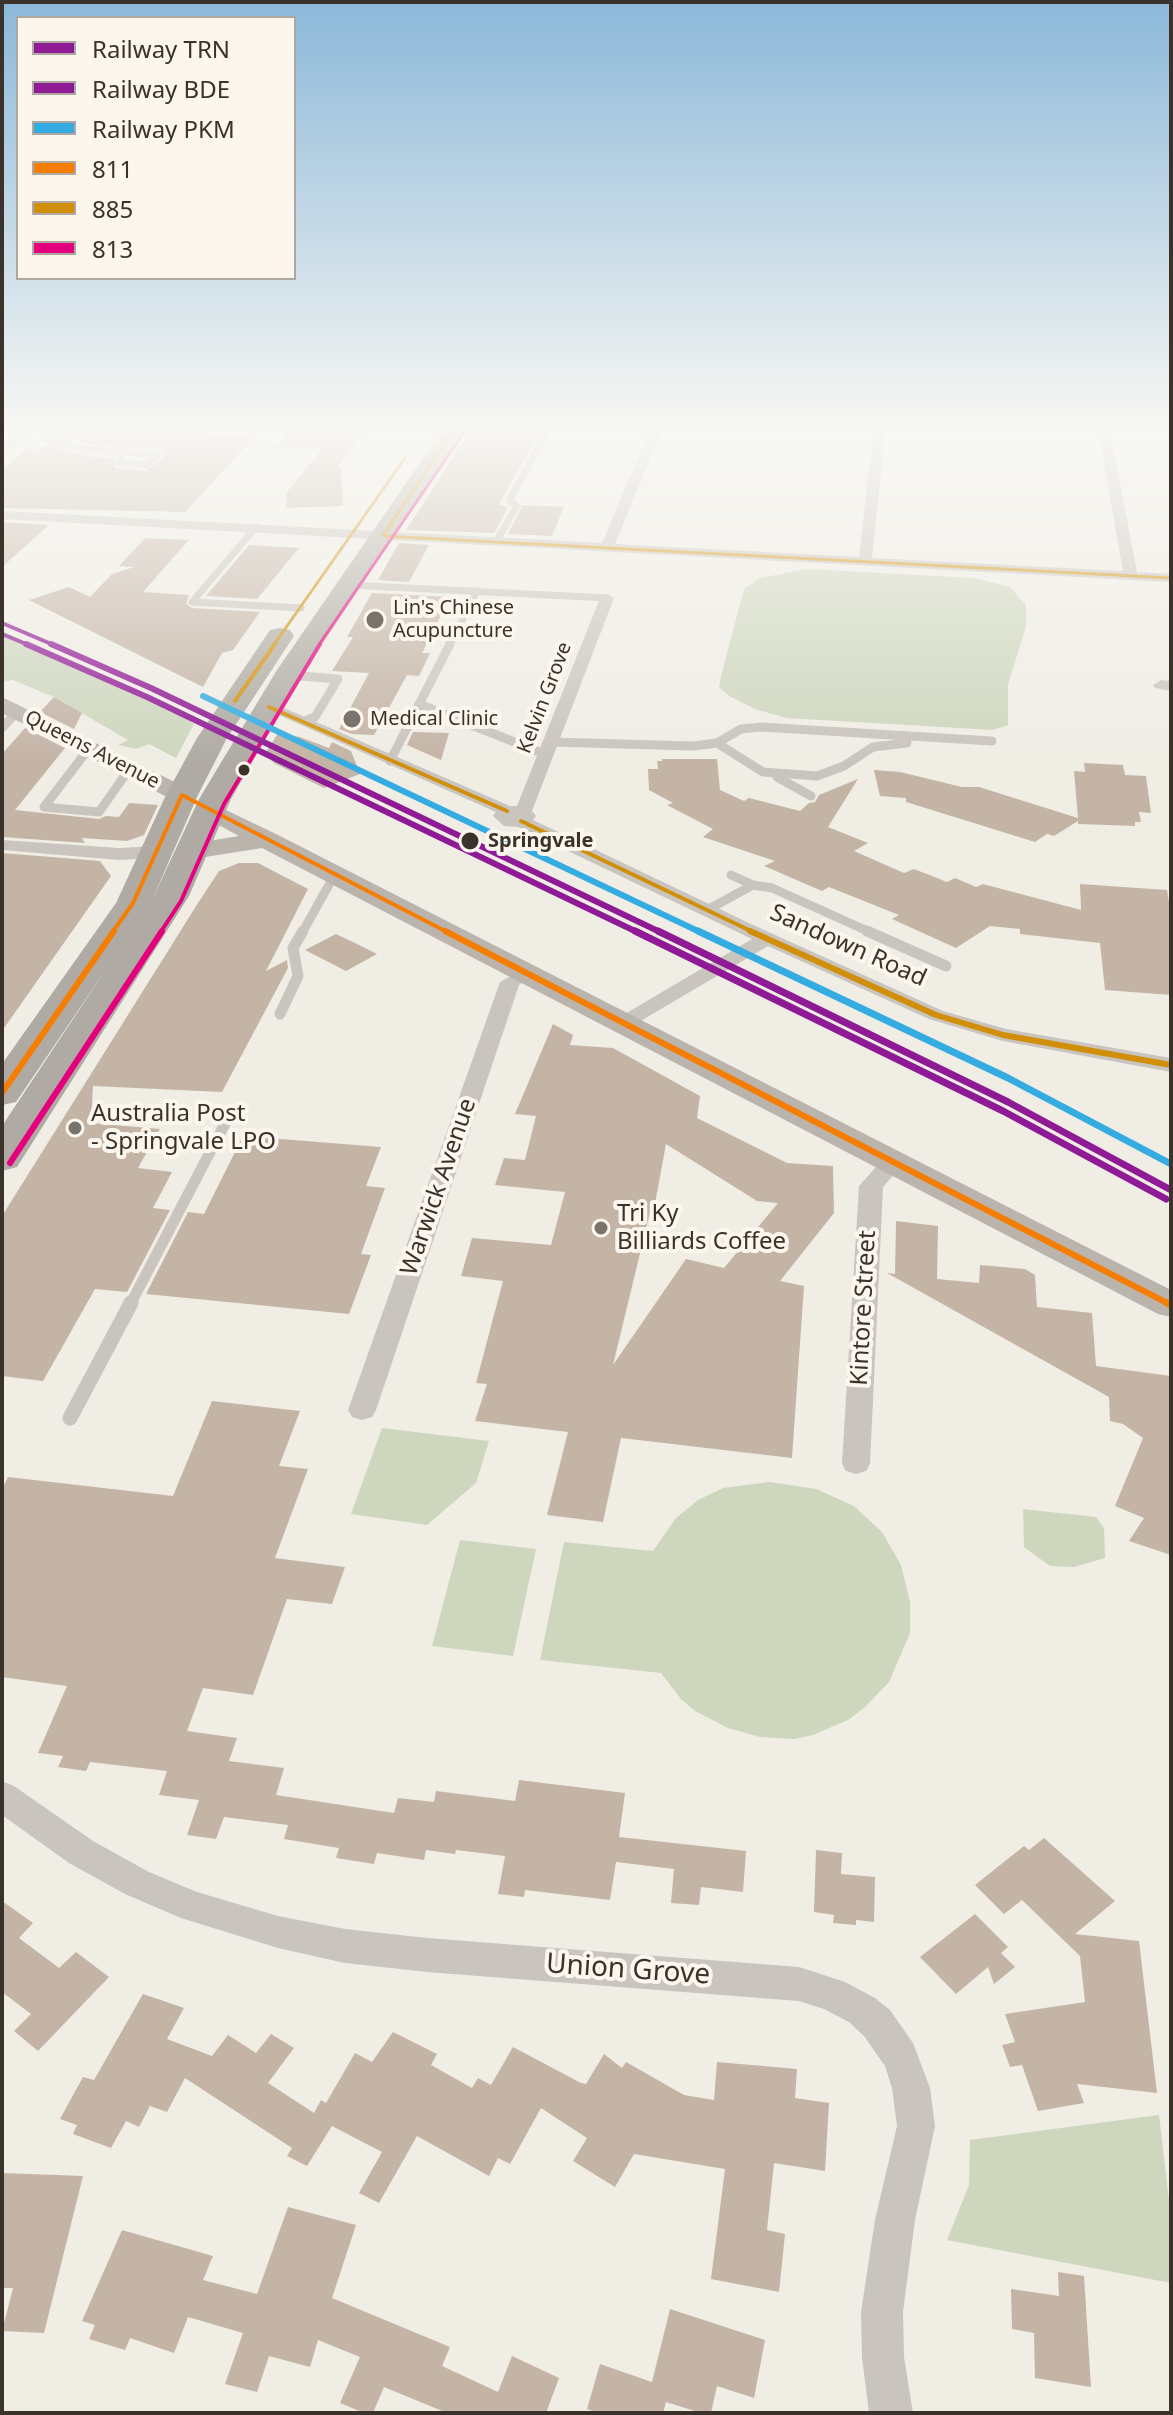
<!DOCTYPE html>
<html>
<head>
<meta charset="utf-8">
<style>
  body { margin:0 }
  #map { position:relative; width:1173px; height:2415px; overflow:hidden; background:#f0ede5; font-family:"Noto Sans",sans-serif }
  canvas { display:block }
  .frame { position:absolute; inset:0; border:4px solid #3b322b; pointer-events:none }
  .legend { position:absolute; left:16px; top:16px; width:280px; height:264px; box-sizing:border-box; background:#fbf7ee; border:2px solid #aea8a0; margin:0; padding:10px 14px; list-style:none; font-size:24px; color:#3b322b }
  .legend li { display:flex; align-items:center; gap:16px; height:40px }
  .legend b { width:40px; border:2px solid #aea8a0 }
</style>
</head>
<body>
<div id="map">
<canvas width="1173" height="2415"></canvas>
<div class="frame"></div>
<ul class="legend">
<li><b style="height:10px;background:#8f1a95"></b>Railway TRN</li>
<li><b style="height:10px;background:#8f1a95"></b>Railway BDE</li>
<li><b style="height:10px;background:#34ace1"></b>Railway PKM</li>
<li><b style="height:10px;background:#f57e02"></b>811</li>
<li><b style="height:10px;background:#d18f09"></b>885</li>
<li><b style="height:10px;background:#e5007d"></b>813</li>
</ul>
</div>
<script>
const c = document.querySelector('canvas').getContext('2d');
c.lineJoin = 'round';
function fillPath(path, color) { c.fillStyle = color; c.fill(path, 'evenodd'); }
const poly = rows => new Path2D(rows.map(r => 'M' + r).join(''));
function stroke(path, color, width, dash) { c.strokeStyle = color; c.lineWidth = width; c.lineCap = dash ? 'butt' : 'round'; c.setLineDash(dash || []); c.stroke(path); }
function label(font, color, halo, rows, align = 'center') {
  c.font = font + ' "Noto Sans",sans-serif'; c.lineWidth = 8; c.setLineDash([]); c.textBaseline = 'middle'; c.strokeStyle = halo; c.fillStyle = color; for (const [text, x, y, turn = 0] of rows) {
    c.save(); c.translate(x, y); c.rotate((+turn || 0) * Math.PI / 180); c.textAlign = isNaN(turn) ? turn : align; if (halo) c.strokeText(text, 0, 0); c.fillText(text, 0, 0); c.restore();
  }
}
const green = poly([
  [807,569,974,578,1010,587,1026,605,1026,627,1008,684,1008,725,993,730,787,718,755,709,729,696,719,687,721,676,744,589,760,578],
  [2,631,180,713,194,724,176,758,149,744,136,749,118,745,128,740,56,698,13,680,2,682],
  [382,1428,489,1441,476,1483,427,1525,351,1514],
  [770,1482,816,1489,854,1506,882,1532,901,1565,910,1602,910,1633,889,1682,864,1708,848,1720,813,1735,794,1739,760,1737,728,1728,695,1711,681,1699,661,1673,540,1660,564,1542,653,1551,676,1518,698,1500,723,1488],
  [1023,1509,1096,1517,1104,1528,1105,1558,1074,1567,1050,1566,1024,1547],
  [460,1540,536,1549,513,1656,432,1646],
  [1159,2115,1171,2217,1171,2283,947,2240,969,2185,970,2140]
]);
const building = poly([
  [68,425,132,425,127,429,256,435,185,512,2,508,2,470,25,450,38,451,45,445,87,456,113,458,115,468,146,471,164,457,164,452,159,449,89,444,57,435],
  [294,425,360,425,355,431,364,432,337,468,341,469,343,506,286,508,287,492,322,449,276,447],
  [474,425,543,426,499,504,508,508,494,533,406,530],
  [523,505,564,507,552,536,508,534],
  [2,522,49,525,2,567],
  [145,538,189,540,143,592,189,595,186,604,192,608,260,612,233,650,222,653,203,687,29,600,69,587,90,597,112,574,134,567,119,566],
  [399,543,429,545,409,582,378,580],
  [249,545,299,548,257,599,206,596],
  [372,593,450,597,422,653,430,653,419,676,407,675,374,735,352,734,339,729,369,673,332,671,353,637,347,637],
  [54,697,82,713,74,729,40,712],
  [25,728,65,748,15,810,99,819,106,816,119,817,129,803,158,805,144,835,127,841,82,838,85,843,2,837,2,754],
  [413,732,449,733,441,760,407,745],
  [278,733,300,737,329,748,332,742,351,751,360,774,324,788,274,763,265,754],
  [662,759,717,759,720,790,744,801,749,798,800,811,809,803,815,802,819,795,858,779,828,827,868,843,854,851,904,873,914,869,947,882,955,878,976,887,983,884,1081,910,1080,884,1167,890,1171,913,1171,995,1105,990,1100,943,1020,934,1020,929,990,926,956,948,892,919,899,915,829,887,822,891,764,866,775,861,703,837,713,829,667,805,673,803,649,790,648,769,658,769,657,761,662,761],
  [1084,763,1123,765,1125,775,1146,776,1151,813,1139,812,1141,822,1135,822,1135,826,1078,824,1078,821,1054,836,1047,834,1035,842,906,802,906,798,880,796,874,770,900,772,962,787,979,787,1078,818,1074,771,1085,772],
  [2,853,100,861,111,876,2,1031],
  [239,863,258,863,308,889,266,971,287,960,288,968,222,1092,93,1086,91,1123,160,1129,138,1168,172,1172,153,1208,170,1210,127,1292,95,1289,43,1381,2,1376,2,1216,198,903,219,871],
  [336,934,357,944,377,954,346,971,305,950],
  [553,1024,573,1035,570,1045,613,1048,700,1096,697,1118,787,1163,833,1166,834,1213,780,1281,804,1286,792,1458,621,1438,603,1522,547,1515,568,1432,475,1421,487,1384,476,1383,503,1281,461,1276,472,1238,551,1245,565,1192,495,1185,504,1158,525,1160,536,1116,515,1114],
  [666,1144,757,1201,778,1203,724,1268,686,1259,613,1365,651,1208,654,1209],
  [243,1136,381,1147,366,1186,385,1188,361,1254,371,1255,349,1314,146,1294,188,1212,204,1214],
  [896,1221,938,1226,937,1279,979,1283,980,1265,1025,1269,1035,1275,1037,1307,1092,1313,1096,1366,1171,1376,1171,1555,1129,1541,1144,1518,1115,1506,1143,1438,1123,1424,1110,1421,1109,1397,887,1273,895,1274],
  [212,1401,300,1411,279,1466,308,1469,275,1558,345,1567,332,1604,287,1599,253,1695,203,1688,187,1731,237,1738,229,1761,284,1768,276,1795,394,1813,398,1798,434,1802,436,1791,515,1801,519,1780,625,1793,619,1837,746,1851,743,1892,701,1887,699,1905,671,1903,674,1869,616,1862,610,1900,525,1890,524,1897,498,1894,505,1856,456,1850,455,1854,426,1850,424,1860,377,1853,374,1864,336,1858,339,1848,284,1839,288,1825,224,1817,216,1839,187,1835,199,1800,159,1795,167,1771,90,1762,86,1771,58,1767,63,1756,38,1753,67,1686,2,1677,2,1489,8,1477,173,1496],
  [1044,1838,1115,1901,1075,1934,1139,1941,1157,2093,1077,2084,1084,2103,1038,2111,1022,2065,1010,2067,1002,2045,1015,2042,1005,2014,1085,2002,1080,1956,1022,1900,1004,1914,975,1885,1024,1846,1029,1850],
  [816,1850,842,1853,841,1874,875,1877,874,1922,856,1920,856,1925,833,1923,834,1915,814,1912],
  [2,1901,33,1923,19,1938,59,1968,76,1952,109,1977,38,2051,14,2031,31,2014,2,1992],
  [975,1914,1008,1947,1001,1953,1015,1967,994,1984,988,1967,956,1994,920,1957],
  [143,1994,184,2008,167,2039,212,2056,228,2035,256,2053,271,2034,294,2048,268,2083,314,2113,321,2100,326,2103,355,2053,372,2062,393,2032,437,2054,431,2065,472,2088,478,2078,491,2085,513,2047,581,2083,586,2084,604,2054,622,2068,626,2062,684,2095,714,2100,717,2062,797,2069,795,2098,829,2103,825,2171,774,2163,767,2230,785,2234,779,2292,711,2279,725,2169,634,2154,615,2187,573,2161,587,2138,541,2108,510,2164,498,2158,489,2176,417,2136,379,2203,359,2193,382,2152,332,2126,307,2166,287,2156,292,2148,185,2078,167,2112,150,2106,139,2127,126,2121,111,2148,73,2134,77,2125,60,2119,83,2077,94,2080],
  [2,2173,83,2176,44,2333,2,2331,13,2288,2,2288],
  [288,2207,356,2225,332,2298,450,2347,442,2366,498,2392,512,2356,559,2378,546,2413,447,2413,384,2387,373,2413,364,2413,340,2403,360,2357,318,2340,310,2367,269,2356,257,2392,225,2384,243,2333,188,2317,174,2353,130,2338,125,2350,89,2339,95,2325,82,2321,122,2230,213,2256,203,2280,257,2294],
  [1058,2272,1084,2276,1091,2387,1035,2378,1034,2333,1012,2329,1011,2289,1059,2296],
  [670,2309,765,2340,754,2398,717,2386,711,2413,701,2413,666,2402,663,2413,599,2413,587,2409,600,2364,652,2382]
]);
const laneFar3 = poly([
  [58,425,43,438,88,450,124,452],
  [124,452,158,455,147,465,118,462,124,452],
  [256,527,192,602,301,608],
  [496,542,517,506,510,501,511,497,551,425],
  [349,585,607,598],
  [449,646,477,591]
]);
const laneFar2 = poly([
  [288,675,338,679,315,717,304,721],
  [419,704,547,755],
  [2,728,17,712],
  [552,742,693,746,717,743,741,729,761,727,992,741],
  [717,743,763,772,817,776,844,766,873,747,907,743],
  [90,747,44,807,99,812,130,768],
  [390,761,450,644],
  [777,777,811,796],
  [731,875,753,885],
  [707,910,753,885,772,888,872,933],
  [302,933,335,874]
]);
const laneFar1 = poly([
  [867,931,946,966],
  [280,1014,298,976,293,948,303,931],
  [130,1305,230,1114]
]);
const lane = poly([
  [70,1418,131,1303]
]);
const street = poly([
  [27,425,40,425,2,455,2,445,27,425],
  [652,425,664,425,615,544,859,557,874,425,886,425,872,558,1123,571,1097,425,1109,425,1137,572,1171,574,1171,582,2,519,2,511,602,543,652,425],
  [607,594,614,598,532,811,536,816,533,820,751,924,943,1011,1006,1029,1171,1058,1171,1072,1003,1041,929,1019,768,946,632,1026,618,1026,614,1022,618,1018,752,939,518,827,504,826,493,816,496,812,261,707,263,704,275,704,510,806,517,806,600,598,607,594],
  [1161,680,1171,681,1171,691,1155,688,1153,685,1161,680],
  [2,840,119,848,157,846,166,852,157,858,119,860,2,850,2,840],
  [527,967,537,973,519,985,376,1410,372,1417,362,1420,352,1417,348,1410,500,982,527,967],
  [893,1155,901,1157,905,1162,883,1187,870,1464,866,1471,856,1474,846,1471,842,1464,859,1186,885,1157,893,1155],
  [2,1781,14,1786,93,1841,149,1872,197,1892,278,1916,345,1929,427,1938,799,1967,845,1982,875,1998,890,2010,913,2043,930,2088,935,2126,915,2220,903,2312,904,2357,913,2413,869,2413,862,2357,861,2312,875,2220,897,2126,892,2088,885,2066,864,2036,849,2022,824,2009,799,2001,427,1972,345,1963,278,1948,181,1918,125,1894,69,1863,2,1815,2,1781]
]);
const secondary = poly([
  [2,697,191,790,194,795,191,800,182,802,173,800,2,713,2,697],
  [209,802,276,834,1171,1290,1171,1317,1158,1314,262,848,193,859,184,857,180,851,184,845,239,836,200,815,196,810,200,805,209,802]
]);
const highway = poly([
  [446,425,468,425,305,670,231,799,189,896,17,1167,2,1171,2,1126,109,965,16,1102,2,1105,2,1064,116,903,166,795,197,738,270,630,280,628,290,630,294,636,227,738,198,795,152,900,199,799,277,670,446,425]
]);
const bus1Far2 = poly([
  [112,933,133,903,182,795,449,933]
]);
const bus1Far1 = poly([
  [445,931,1171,1305],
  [2,1093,114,931]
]);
const bus1 = poly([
  [1167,1303,1171,1305]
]);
const bus2Far2 = poly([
  [457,425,383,536,1171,578],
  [273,646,405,458]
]);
const bus2Far1 = poly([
  [235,701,275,644],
  [269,707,507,811],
  [521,821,755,933]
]);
const bus2 = poly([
  [750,931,936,1015,1003,1035,1171,1065]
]);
const bus3Far2 = poly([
  [318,646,465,431]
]);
const bus3Far1 = poly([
  [160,933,181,901,224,804,320,644]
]);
const bus3 = poly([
  [10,1163,162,931]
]);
const rail1Far2 = poly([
  [2,623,56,646]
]);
const rail1Far1 = poly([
  [51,644,151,688,662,933]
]);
const rail1 = poly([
  [658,931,1008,1102,1171,1190]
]);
const rail2Far2 = poly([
  [2,634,31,646]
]);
const rail2Far1 = poly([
  [26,644,147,697,639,933]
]);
const rail2 = poly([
  [635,931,1003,1111,1166,1199]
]);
const rail3Far1 = poly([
  [203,696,702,933]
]);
const rail3 = poly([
  [698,931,1008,1078,1171,1164]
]);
const markers = [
  [375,620,10,"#7a736c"],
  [352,719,10,"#7a736c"],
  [244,770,7,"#3b322b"],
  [470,841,10,"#3b322b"],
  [75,1128,8,"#7a736c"],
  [601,1228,8,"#7a736c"]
];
const farPoinames = [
  ["Lin's Chinese",393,608],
  ["Acupuncture",393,631],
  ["Medical Clinic",370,719]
];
const farStreetnames = [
  ["Kelvin Grove",545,698,-69],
  ["Queens Avenue",92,750,27]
];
const farStopnames = [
  ["Springvale",488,841]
];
const streetNames = [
  ["Sandown Road",848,946,24],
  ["Warwick Avenue",439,1187,-71],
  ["Kintore Street",864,1308,-87]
];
const poiNames = [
  ["Australia Post",91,1114],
  ["- Springvale LPO",91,1142],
  ["Tri Ky",617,1214],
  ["Billiards Coffee",617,1242]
];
const nearStreetnames = [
  ["Union Grove",628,1970,4]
];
fillPath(green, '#ced6be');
fillPath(building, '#c4b4a6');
stroke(laneFar3, '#c9c4bd', 7);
stroke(laneFar2, '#c9c4bd', 9);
stroke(laneFar1, '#c9c4bd', 11);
stroke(lane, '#c9c4bd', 15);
fillPath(street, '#c9c4bd');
fillPath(secondary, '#bab4ad');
fillPath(highway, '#afaba4');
stroke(bus1Far2, '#f57e02', 4);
stroke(bus1Far1, '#f57e02', 6);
stroke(bus1, '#f57e02', 7);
stroke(bus2Far2, '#d18f09', 3);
stroke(bus2Far1, '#d18f09', 4);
stroke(bus2, '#d18f09', 6);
stroke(bus3Far2, '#e5007d', 3);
stroke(bus3Far1, '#e5007d', 4);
stroke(bus3, '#e5007d', 6);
stroke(rail1Far2, '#8f1a95', 4);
stroke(rail1Far1, '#8f1a95', 6);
stroke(rail1, '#8f1a95', 7);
stroke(rail2Far2, '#8f1a95', 4);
stroke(rail2Far1, '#8f1a95', 6);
stroke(rail2, '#8f1a95', 7);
stroke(rail3Far1, '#34ace1', 6);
stroke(rail3, '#34ace1', 7);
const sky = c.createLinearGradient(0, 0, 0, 763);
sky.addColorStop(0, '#8bb8d9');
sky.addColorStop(0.56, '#f8f7f3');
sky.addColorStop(1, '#f8f7f300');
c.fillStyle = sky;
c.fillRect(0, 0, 1173, 763);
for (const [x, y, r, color] of markers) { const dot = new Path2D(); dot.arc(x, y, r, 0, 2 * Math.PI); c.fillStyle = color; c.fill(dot); stroke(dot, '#fbf7ee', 3); }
label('20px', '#3b322b', '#fbf7ee', farPoinames, 'left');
label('20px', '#3b322b', '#fbf7ee', farStreetnames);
label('bold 20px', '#3b322b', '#fbf7ee', farStopnames, 'left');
label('24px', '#3b322b', '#fbf7ee', streetNames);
label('24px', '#3b322b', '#fbf7ee', poiNames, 'left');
label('28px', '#3b322b', '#fbf7ee', nearStreetnames);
</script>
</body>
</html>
